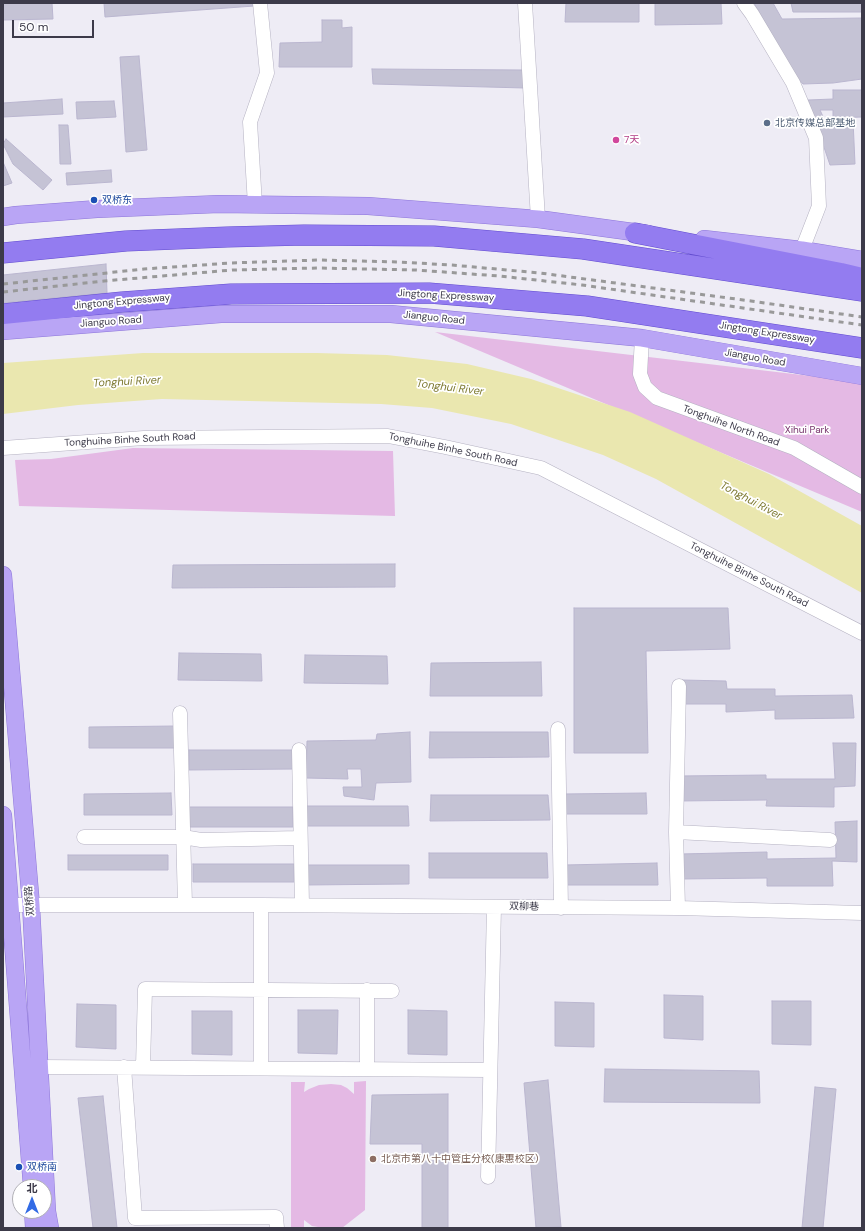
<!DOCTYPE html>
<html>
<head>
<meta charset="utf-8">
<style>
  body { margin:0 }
  #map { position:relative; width:865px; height:1231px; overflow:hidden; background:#eeecf5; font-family:"DM Sans","Noto Sans SC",sans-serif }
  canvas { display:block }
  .frame { position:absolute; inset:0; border:4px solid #3c3a49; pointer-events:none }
  .north { position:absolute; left:12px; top:1179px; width:40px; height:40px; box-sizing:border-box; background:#fff; border:1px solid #b1b0b6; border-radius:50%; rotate:0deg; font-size:11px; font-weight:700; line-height:16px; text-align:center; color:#3c3a49 }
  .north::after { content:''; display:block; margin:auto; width:14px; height:18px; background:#326be5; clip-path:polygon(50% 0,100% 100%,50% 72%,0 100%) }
  .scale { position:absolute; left:12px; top:20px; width:82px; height:18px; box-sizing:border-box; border:2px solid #3c3a49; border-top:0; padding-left:5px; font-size:12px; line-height:14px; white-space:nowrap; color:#3c3a49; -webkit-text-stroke:3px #fff; paint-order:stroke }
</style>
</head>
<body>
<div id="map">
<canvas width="865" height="1231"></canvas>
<div class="frame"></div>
<div class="north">北</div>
<div class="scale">50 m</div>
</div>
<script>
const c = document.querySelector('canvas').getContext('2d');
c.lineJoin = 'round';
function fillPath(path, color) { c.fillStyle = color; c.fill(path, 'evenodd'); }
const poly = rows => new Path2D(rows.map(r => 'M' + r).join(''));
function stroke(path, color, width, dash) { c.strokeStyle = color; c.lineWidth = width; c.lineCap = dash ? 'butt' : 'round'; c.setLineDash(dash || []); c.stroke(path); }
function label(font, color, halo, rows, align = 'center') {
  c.font = font + ' "DM Sans","Noto Sans SC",sans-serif'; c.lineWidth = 3.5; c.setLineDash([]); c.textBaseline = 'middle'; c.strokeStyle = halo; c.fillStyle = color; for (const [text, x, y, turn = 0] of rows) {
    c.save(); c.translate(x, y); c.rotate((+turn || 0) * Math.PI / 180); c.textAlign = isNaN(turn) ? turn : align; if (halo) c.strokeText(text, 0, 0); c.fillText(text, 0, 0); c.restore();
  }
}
const green = poly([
  [435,332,862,382,862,512],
  [133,448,393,451,395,516,19,506,15,460,51,459],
  [366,1081,365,1210,342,1228,324,1228,312,1226,304,1220,304,1228,291,1228,291,1082,305,1082,304,1092,309,1089,319,1085,331,1084,341,1085,347,1088,354,1094,354,1082]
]);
const water = poly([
  [143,353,317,353,387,355,467,364,531,379,630,412,769,474,862,526,862,593,656,479,603,455,511,424,432,408,381,404,162,399,78,405,3,414,3,363]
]);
const building = poly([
  [3,3,52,3,53,19,3,20,3,3],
  [104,3,253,3,254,6,105,17,104,3],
  [566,3,639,3,639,22,565,22,566,3],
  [655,3,721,3,722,24,655,25,655,3],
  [754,3,773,3,782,19,862,18,862,79,833,83,803,84,795,75,754,3],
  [791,3,862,3,862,12,793,12,791,3],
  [322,20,342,20,342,28,352,27,352,67,279,67,280,43,322,42,322,20],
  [139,56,147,150,126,152,120,57,139,56],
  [372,69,524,70,525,88,373,84,372,69],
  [833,90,862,90,862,117,833,118,833,110,820,110,826,123,853,120,855,164,830,165,808,100,833,99,833,90],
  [62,99,63,114,3,117,3,103,62,99],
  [114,101,116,117,77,119,76,102,114,101],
  [59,125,68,125,71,164,60,164,59,125],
  [6,139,52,180,43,190,13,164,3,144,6,139],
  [3,162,12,183,3,186,3,162],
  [111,170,112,182,67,185,66,173,111,170],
  [106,264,107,293,3,303,3,275,106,264],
  [395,564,395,587,172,588,173,565,395,564],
  [574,608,728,608,730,649,646,651,648,753,574,753,574,608],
  [179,653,261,654,262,681,178,680,179,653],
  [305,655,387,656,388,684,304,683,305,655],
  [541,662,542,696,430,696,431,663,541,662],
  [682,680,726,681,727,689,775,689,775,696,852,695,854,718,775,719,775,710,726,712,726,704,681,704,682,680],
  [176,726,177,748,89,748,89,727,176,726],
  [410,732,411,782,376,783,374,800,344,796,343,787,362,787,361,769,347,769,348,779,306,778,307,741,376,740,377,734,410,732],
  [430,732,548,732,549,757,429,758,430,732],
  [833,743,856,743,855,786,834,787,834,807,766,806,767,800,678,801,679,776,766,775,766,779,835,779,833,743],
  [189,750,295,750,295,769,189,770,189,750],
  [171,793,172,815,84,815,84,794,171,793],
  [646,793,647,814,563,814,563,794,646,793],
  [431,795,548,795,550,820,430,821,431,795],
  [303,806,408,806,409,826,303,826,303,806],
  [187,807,293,807,293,827,187,827,187,807],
  [857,821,857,862,832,861,833,886,767,886,767,878,680,879,680,854,767,852,767,859,836,858,835,822,857,821],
  [429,853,547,853,548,878,429,878,429,853],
  [68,855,168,855,168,870,68,870,68,855],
  [657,863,658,885,564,885,564,865,657,863],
  [193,864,294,864,294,882,193,882,193,864],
  [304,865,409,865,409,884,304,885,304,865],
  [664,995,703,996,703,1040,664,1038,664,995],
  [772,1001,811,1001,811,1045,772,1044,772,1001],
  [555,1002,594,1003,594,1047,555,1046,555,1002],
  [77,1004,116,1005,116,1049,76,1047,77,1004],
  [298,1010,338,1010,337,1054,298,1053,298,1010],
  [408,1010,447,1011,447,1055,408,1054,408,1010],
  [192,1011,232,1011,232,1055,192,1054,192,1011],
  [605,1069,759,1071,760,1103,604,1102,605,1069],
  [548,1080,561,1227,536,1228,524,1083,548,1080],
  [815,1087,836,1089,823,1228,802,1228,815,1087],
  [448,1094,448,1228,422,1228,422,1144,370,1144,372,1095,448,1094],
  [103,1096,117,1228,93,1228,78,1098,103,1096]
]);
const minor = poly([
  [525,3,538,219],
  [744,3,752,14,793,83,816,138,819,206,802,250],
  [255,205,250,122,267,73,260,3],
  [642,338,640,374,645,387,657,398,794,448,862,487],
  [3,448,144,438,388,436,445,447,541,468,862,633],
  [180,713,185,905],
  [558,729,561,908],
  [299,750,302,905],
  [676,832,679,686],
  [84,837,183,837,201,840,300,838],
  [3,905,261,905,678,908,862,913],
  [261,905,261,1068],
  [678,908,676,832,830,840],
  [367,990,367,1068],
  [39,1067,490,1070],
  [124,1067,135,1218,276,1217,277,1228],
  [143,1067,145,989,392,991],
  [488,1177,494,907]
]);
const major = poly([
  [3,217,16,215,97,209,219,204,368,206,538,219,648,234],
  [704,239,802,250,862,260],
  [3,331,221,314,391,314,642,338,862,376],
  [3,575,31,905,47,1211,50,1228],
  [3,815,32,1187],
  [33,1211,34,1228]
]);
const highway = poly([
  [635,233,841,273,862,278],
  [3,253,126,241,227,237,304,235,434,236,583,249,862,291],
  [3,314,122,302,231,294,429,293,587,306,862,348]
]);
const rail = poly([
  [3,284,144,269,231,263,318,260,398,262,452,265,540,273,751,301,862,317],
  [3,292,104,281,232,270,318,268,416,270,499,276,582,285,862,325]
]);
const markers = [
  [767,123,4,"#5c6f8a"],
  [616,140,4,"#d1479c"],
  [94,200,4,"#1a4fb4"],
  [373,1159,4,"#8d6e63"],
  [19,1167,4,"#1a4fb4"]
];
const serviceNames = [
  ["北京传媒总部基地",775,123]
];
const hotelNames = [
  ["7天",624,140]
];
const transitNames = [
  ["双桥东",102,200],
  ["双桥南",27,1167]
];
const streetNames = [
  ["Jingtong Expressway",446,296,3],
  ["Jingtong Expressway",122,302,-5],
  ["Jianguo Road",434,318,6],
  ["Jianguo Road",111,322,-4],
  ["Jingtong Expressway",767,333,9],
  ["Jianguo Road",755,358,10],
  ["Tonghuihe North Road",731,426,20],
  ["Tonghuihe Binhe South Road",130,440,-3],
  ["Tonghuihe Binhe South Road",453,450,12],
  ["Tonghuihe Binhe South Road",749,575,27],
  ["双桥路",30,901,-94],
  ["双柳巷",524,907,1]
];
const parkNames = [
  ["Xihui Park",807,430]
];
const educationNames = [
  ["北京市第八十中管庄分校(康惠校区)",381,1159]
];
const waterNames = [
  ["Tonghui River",127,382,-3],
  ["Tonghui River",450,388,7],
  ["Tonghui River",751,501,28]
];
fillPath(green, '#e4b9e4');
fillPath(water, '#eae7af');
fillPath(building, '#c5c3d5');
stroke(building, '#bab6cf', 1);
stroke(minor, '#b5b2c2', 15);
stroke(major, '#8d76d9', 18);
stroke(highway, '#624ccf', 21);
stroke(minor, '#fff', 14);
stroke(major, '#b9a5f5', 17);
stroke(highway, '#937cf0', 20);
stroke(rail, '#999', 3, [5, 5]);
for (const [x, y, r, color] of markers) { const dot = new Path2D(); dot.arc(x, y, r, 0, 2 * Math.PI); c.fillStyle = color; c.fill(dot); stroke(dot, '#fff', 1.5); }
label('10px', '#4e5e75', '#fff', serviceNames, 'left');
label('10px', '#b23c85', '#fff', hotelNames, 'left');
label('10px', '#164399', '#fff', transitNames, 'left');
label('10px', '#3c3a49', '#fff', streetNames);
label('10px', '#76326b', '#fff', parkNames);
label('10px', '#785e54', '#fff', educationNames, 'left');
label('italic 11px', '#7d7930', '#fff', waterNames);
</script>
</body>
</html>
